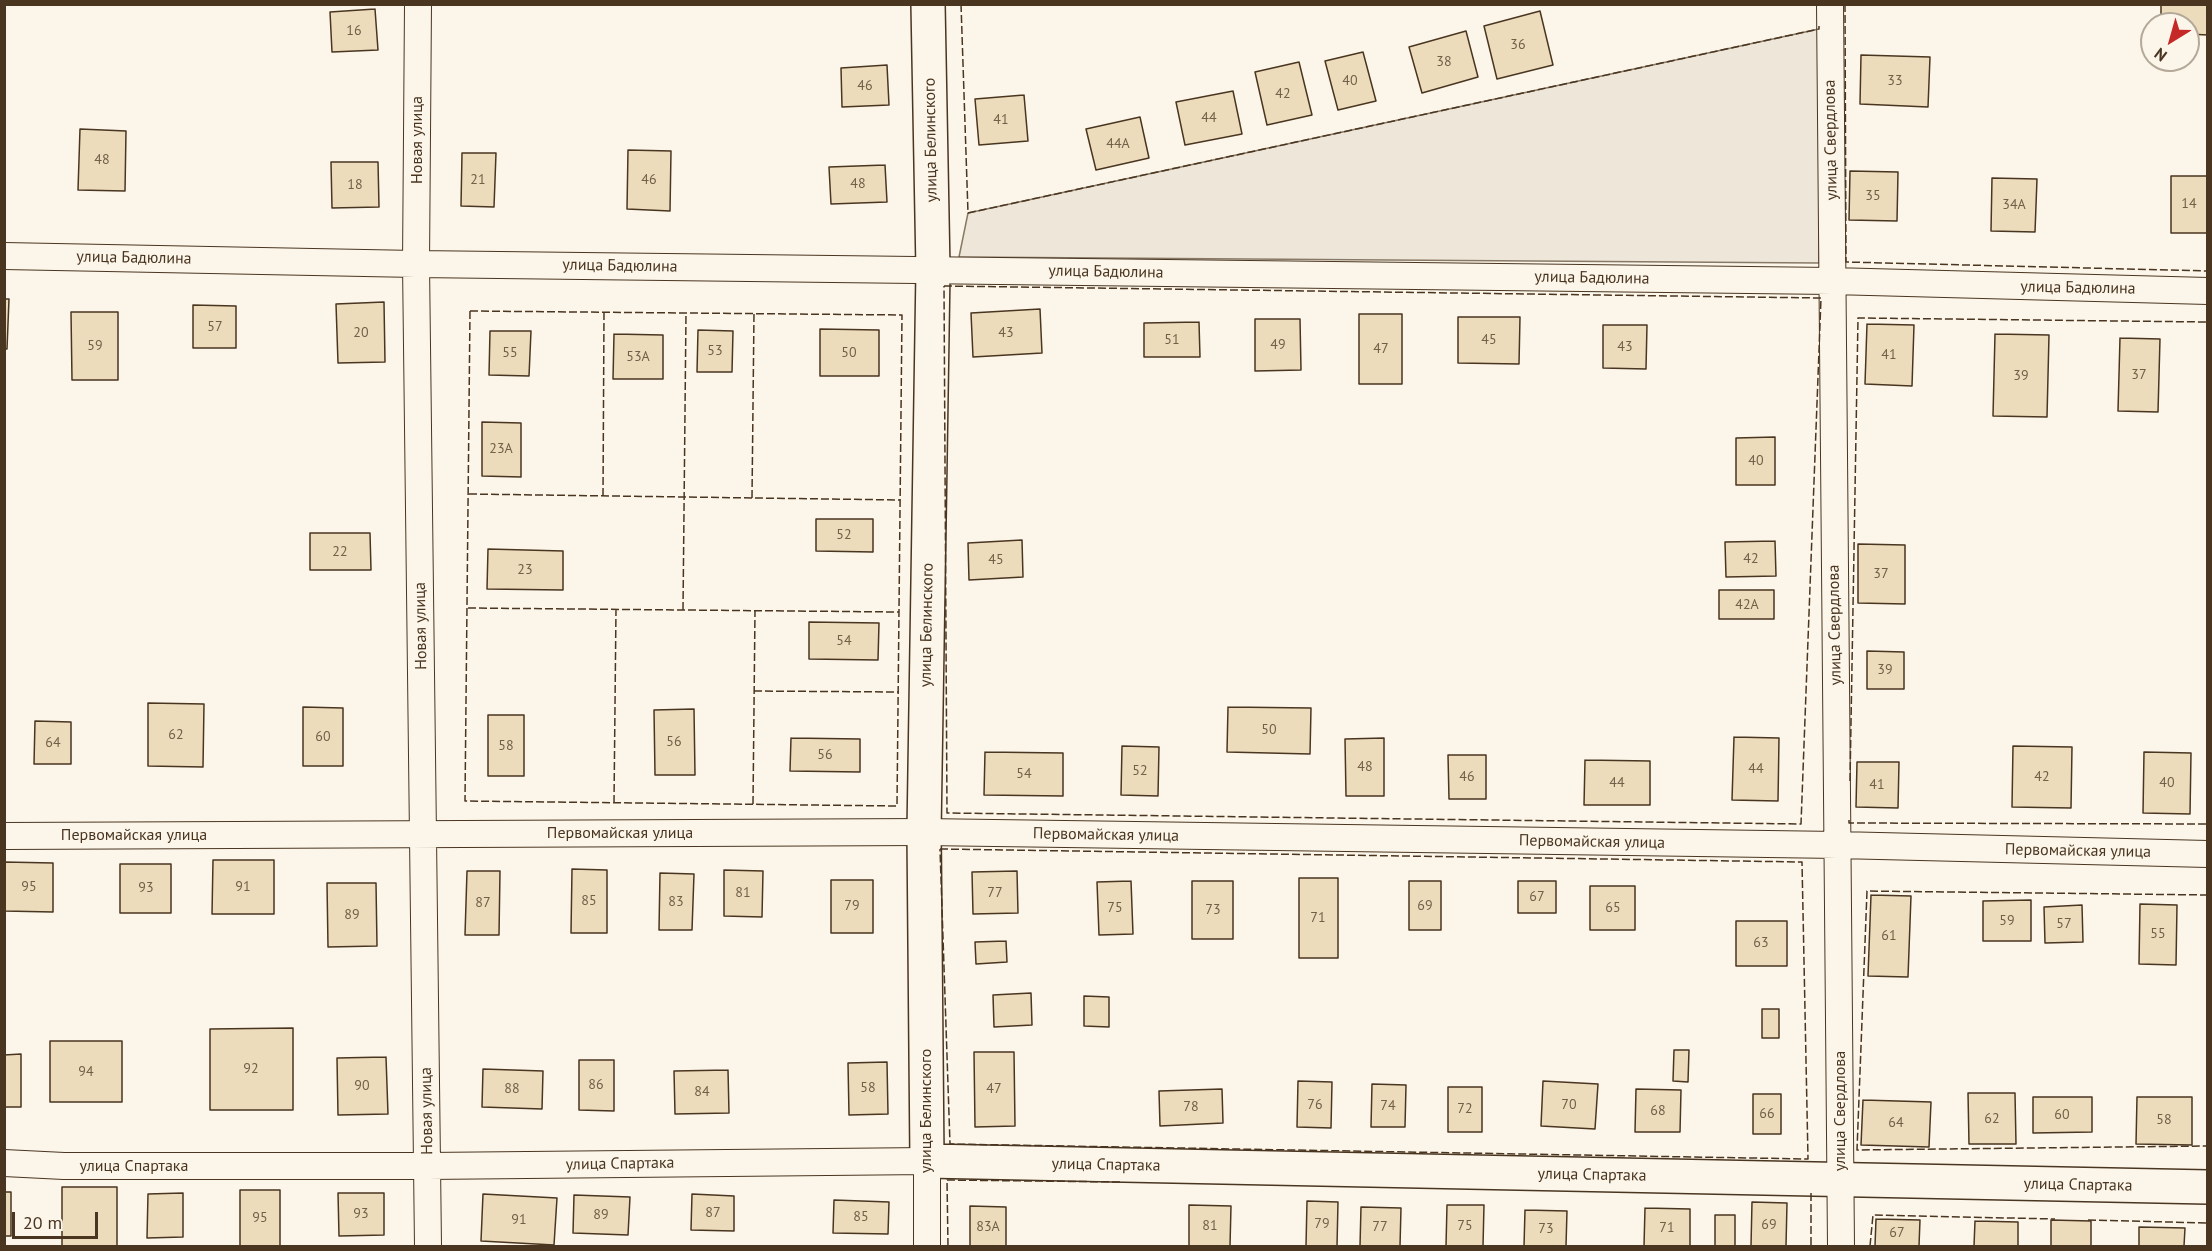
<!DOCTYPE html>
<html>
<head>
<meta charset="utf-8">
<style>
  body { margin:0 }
  #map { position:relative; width:2212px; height:1251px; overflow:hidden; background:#fbf6e9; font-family:"PT Sans",sans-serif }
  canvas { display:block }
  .frame { position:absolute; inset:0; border:6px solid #4a3520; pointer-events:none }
  .north { position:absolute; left:2140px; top:12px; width:60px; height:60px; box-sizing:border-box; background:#fbf6e9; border:2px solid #b4a999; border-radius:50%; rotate:217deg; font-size:16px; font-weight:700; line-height:24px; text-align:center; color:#4a3520 }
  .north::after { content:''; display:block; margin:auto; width:21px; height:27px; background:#c62828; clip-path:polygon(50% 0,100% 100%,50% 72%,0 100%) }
  .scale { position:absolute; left:12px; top:1212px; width:86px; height:27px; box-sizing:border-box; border:3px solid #4a3520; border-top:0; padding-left:8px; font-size:18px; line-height:21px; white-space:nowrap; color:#4a3520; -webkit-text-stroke:4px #fbf6e9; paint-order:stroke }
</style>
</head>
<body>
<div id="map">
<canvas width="2212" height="1251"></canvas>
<div class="frame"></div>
<div class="north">N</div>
<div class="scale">20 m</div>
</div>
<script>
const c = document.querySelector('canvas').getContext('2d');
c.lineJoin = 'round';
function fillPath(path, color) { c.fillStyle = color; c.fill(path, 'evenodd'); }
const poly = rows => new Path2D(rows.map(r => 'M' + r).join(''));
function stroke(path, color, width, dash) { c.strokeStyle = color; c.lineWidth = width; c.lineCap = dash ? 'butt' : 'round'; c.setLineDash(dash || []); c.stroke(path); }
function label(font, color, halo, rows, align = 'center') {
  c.font = font + ' "PT Sans",sans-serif'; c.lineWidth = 4.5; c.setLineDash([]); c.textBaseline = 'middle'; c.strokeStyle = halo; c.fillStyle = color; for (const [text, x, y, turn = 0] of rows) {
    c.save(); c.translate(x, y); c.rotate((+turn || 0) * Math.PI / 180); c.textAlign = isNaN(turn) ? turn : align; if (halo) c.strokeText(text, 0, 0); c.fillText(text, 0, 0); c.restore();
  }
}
const green = poly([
  [1819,29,1819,263,959,257,968,213,1819,29]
]);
const building = poly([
  [2161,4,2208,4,2208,35,2188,34,2188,24,2161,24,2161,4],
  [375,9,378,50,332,52,330,12,375,9],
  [1540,11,1553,65,1497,79,1484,26,1540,11],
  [1466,31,1478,77,1422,93,1409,47,1466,31],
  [1363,52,1376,101,1338,110,1325,61,1363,52],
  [1861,55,1930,57,1928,107,1860,104,1861,55],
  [1299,62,1312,115,1267,125,1255,72,1299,62],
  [887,65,889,105,842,107,841,68,887,65],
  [1233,91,1242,134,1185,145,1176,102,1233,91],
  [1024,95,1028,141,979,145,975,99,1024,95],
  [1140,117,1149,158,1096,170,1086,129,1140,117],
  [80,129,126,131,125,191,78,190,80,129],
  [628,150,671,151,670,211,627,209,628,150],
  [462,153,496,153,494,207,461,206,462,153],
  [331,162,378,162,379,207,332,208,331,162],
  [885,165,887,202,831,204,829,167,885,165],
  [1850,171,1898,172,1897,221,1849,220,1850,171],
  [2171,176,2208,176,2208,233,2171,233,2171,176],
  [1992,178,2037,179,2035,232,1991,231,1992,178],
  [4,299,9,299,7,349,4,349,4,299],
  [384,302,385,362,338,363,336,304,384,302],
  [193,305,236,306,236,348,193,348,193,305],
  [1040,309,1042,353,973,357,971,313,1040,309],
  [71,312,118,312,118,380,72,380,71,312],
  [1359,314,1402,314,1402,384,1359,384,1359,314],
  [1458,317,1520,317,1519,364,1458,363,1458,317],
  [1255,319,1300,319,1301,370,1255,371,1255,319],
  [1199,322,1200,357,1144,357,1144,323,1199,322],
  [1867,324,1914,325,1912,386,1865,384,1867,324],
  [1603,325,1647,325,1646,369,1603,368,1603,325],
  [820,329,879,330,879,376,820,376,820,329],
  [698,330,733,331,732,372,697,372,698,330],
  [490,331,531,331,529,376,489,375,490,331],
  [614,334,663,335,663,379,613,379,614,334],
  [1995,334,2049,335,2047,417,1993,416,1995,334],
  [2120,338,2160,339,2158,412,2118,411,2120,338],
  [482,422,521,423,521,477,482,476,482,422],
  [1775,437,1775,485,1736,485,1736,438,1775,437],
  [816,519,873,519,873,552,816,551,816,519],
  [310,533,370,533,371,570,310,570,310,533],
  [1022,540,1023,577,969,580,968,543,1022,540],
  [1775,541,1776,576,1726,577,1725,542,1775,541],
  [1858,544,1905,545,1905,604,1858,603,1858,544],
  [488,549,563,551,563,590,487,589,488,549],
  [1719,590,1774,590,1774,619,1719,619,1719,590],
  [809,622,879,623,878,660,809,659,809,622],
  [1867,651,1904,652,1904,689,1867,689,1867,651],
  [148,703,204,704,203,767,148,766,148,703],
  [303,707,343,708,343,766,303,766,303,707],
  [1228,707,1311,708,1310,754,1227,752,1228,707],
  [694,709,695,775,655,775,654,710,694,709],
  [488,715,524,715,524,776,488,776,488,715],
  [35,721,71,722,71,764,34,764,35,721],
  [1734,737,1779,738,1778,801,1732,800,1734,737],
  [791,738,860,739,860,772,790,771,791,738],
  [1384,738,1384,796,1346,796,1345,739,1384,738],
  [1122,746,1159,747,1158,796,1121,795,1122,746],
  [2013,746,2072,747,2071,808,2012,807,2013,746],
  [985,752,1063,753,1063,796,984,795,985,752],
  [2144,752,2191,753,2190,814,2143,813,2144,752],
  [1448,755,1486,755,1486,799,1449,799,1448,755],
  [1585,760,1650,761,1650,805,1584,805,1585,760],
  [1857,762,1899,762,1898,808,1856,807,1857,762],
  [213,860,274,860,274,914,212,914,213,860],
  [4,862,53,863,53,912,4,911,4,862],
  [120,864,171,864,171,913,120,913,120,864],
  [572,869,607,870,607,933,571,933,572,869],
  [724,870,763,871,762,917,724,916,724,870],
  [467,871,500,871,499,935,465,935,467,871],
  [1017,871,1018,913,973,914,972,872,1017,871],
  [660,873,694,874,692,930,659,930,660,873],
  [1299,878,1338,878,1338,958,1299,958,1299,878],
  [831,880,873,880,873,933,831,933,831,880],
  [1131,881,1133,934,1099,935,1097,882,1131,881],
  [1192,881,1233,881,1233,939,1192,939,1192,881],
  [1409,881,1441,881,1441,930,1409,930,1409,881],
  [1518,881,1556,881,1556,913,1518,913,1518,881],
  [327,883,376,883,377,946,328,947,327,883],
  [1590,886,1635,886,1635,930,1590,930,1590,886],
  [1871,895,1911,896,1908,977,1868,976,1871,895],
  [2031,900,2031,941,1983,941,1983,901,2031,900],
  [2140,904,2177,905,2176,965,2139,964,2140,904],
  [2082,905,2083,942,2045,943,2044,907,2082,905],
  [1736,921,1787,921,1787,966,1736,966,1736,921],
  [1006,941,1007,962,976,964,975,942,1006,941],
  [1031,993,1032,1025,994,1027,993,995,1031,993],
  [1084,996,1109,997,1109,1027,1084,1026,1084,996],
  [1762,1009,1779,1009,1779,1038,1762,1038,1762,1009],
  [293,1028,293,1110,210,1110,210,1029,293,1028],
  [50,1041,122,1041,122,1102,50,1102,50,1041],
  [1674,1050,1689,1050,1688,1082,1673,1081,1674,1050],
  [974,1052,1014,1052,1015,1126,975,1127,974,1052],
  [21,1054,21,1107,4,1107,4,1055,21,1054],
  [386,1057,388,1114,338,1115,337,1058,386,1057],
  [579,1060,614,1060,614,1111,579,1110,579,1060],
  [887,1062,888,1114,849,1115,848,1063,887,1062],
  [483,1069,543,1071,542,1109,482,1107,483,1069],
  [728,1070,729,1113,675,1114,674,1071,728,1070],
  [1298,1081,1332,1082,1331,1128,1297,1127,1298,1081],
  [1543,1081,1598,1084,1595,1129,1541,1126,1543,1081],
  [1372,1084,1406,1085,1405,1127,1371,1127,1372,1084],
  [1448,1087,1482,1087,1482,1132,1448,1132,1448,1087],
  [1222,1089,1223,1123,1160,1126,1159,1091,1222,1089],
  [1636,1089,1681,1090,1680,1132,1635,1132,1636,1089],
  [1968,1093,2015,1093,2016,1144,1969,1144,1968,1093],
  [1753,1094,1781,1094,1781,1134,1753,1134,1753,1094],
  [2033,1097,2092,1097,2092,1132,2033,1133,2033,1097],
  [2137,1097,2192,1097,2192,1145,2136,1144,2137,1097],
  [1863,1100,1931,1102,1929,1147,1861,1145,1863,1100],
  [62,1187,117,1187,117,1246,62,1246,62,1187],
  [240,1190,280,1190,280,1246,240,1246,240,1190],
  [4,1192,11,1192,11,1236,4,1236,4,1192],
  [183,1193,183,1237,147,1238,148,1194,183,1193],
  [338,1193,384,1193,384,1235,339,1236,338,1193],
  [483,1194,557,1198,554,1245,481,1241,483,1194],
  [692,1194,734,1196,734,1231,691,1230,692,1194],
  [574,1195,630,1197,628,1235,573,1233,574,1195],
  [834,1200,889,1202,888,1234,833,1233,834,1200],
  [1307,1201,1338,1202,1337,1246,1306,1246,1307,1201],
  [1752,1202,1787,1203,1786,1246,1751,1246,1752,1202],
  [1189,1205,1231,1206,1230,1246,1189,1246,1189,1205],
  [1447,1205,1484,1205,1483,1246,1446,1246,1447,1205],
  [970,1206,1006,1207,1006,1246,970,1246,970,1206],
  [1361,1207,1401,1208,1400,1246,1360,1246,1361,1207],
  [1645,1208,1690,1209,1690,1246,1644,1246,1645,1208],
  [1525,1210,1567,1211,1566,1246,1524,1246,1525,1210],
  [1715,1215,1735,1215,1735,1246,1715,1246,1715,1215],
  [1876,1219,1920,1220,1919,1246,1875,1246,1876,1219],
  [2051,1220,2091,1221,2091,1246,2051,1246,2051,1220],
  [1975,1221,2018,1222,2018,1246,1974,1246,1975,1221],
  [2139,1227,2185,1228,2184,1246,2139,1246,2139,1227]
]);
const street = poly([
  [418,4,416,264,428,1246],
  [1830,4,1841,1246],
  [4,256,416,264,1832,281,2208,291],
  [4,836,924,832,1838,845,2208,854],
  [4,1163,64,1166,427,1166,927,1161,927,1246]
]);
const secondary = poly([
  [928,4,933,270,924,832,927,1161,2208,1187]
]);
const fence = poly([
  [961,4,968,213,1819,29,1819,26],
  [1845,4,1846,262,2208,271],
  [944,286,1821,298,1801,824,947,813,944,286],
  [470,311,902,315,897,806,465,801,470,311],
  [469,494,900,500],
  [603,496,604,312],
  [752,498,754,313],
  [468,608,899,612],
  [683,610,686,313],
  [754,691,899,692],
  [1850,781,1858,318,2208,322],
  [614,803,616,609],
  [753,804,755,611],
  [1849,820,1849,823,2208,824],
  [940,849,1802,862,1808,1159,950,1144,940,849],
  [2208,895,1867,891,1857,1150,2208,1146],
  [1811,1193,1811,1246],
  [2088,1220,2208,1223],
  [948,1246,947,1180,1120,1182],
  [1870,1246,1873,1215,2055,1219]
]);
const numberNames = [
  ["16",354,31],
  ["36",1518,45],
  ["38",1444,62],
  ["40",1350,81],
  ["33",1895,81],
  ["46",865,86],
  ["42",1283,94],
  ["44",1209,118],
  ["41",1001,120],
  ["44А",1118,144],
  ["48",102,160],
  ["21",478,180],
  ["46",649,180],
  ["48",858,184],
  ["18",355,185],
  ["35",1873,196],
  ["14",2189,204],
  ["34А",2014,205],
  ["57",215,327],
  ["20",361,333],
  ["43",1006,333],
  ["51",1172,340],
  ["45",1489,340],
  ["49",1278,345],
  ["59",95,346],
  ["43",1625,347],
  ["47",1381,349],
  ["53",715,351],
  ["55",510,353],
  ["50",849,353],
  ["41",1889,355],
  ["53А",638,357],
  ["37",2139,375],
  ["39",2021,376],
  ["23А",501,449],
  ["40",1756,461],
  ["52",844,535],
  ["22",340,552],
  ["42",1751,559],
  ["45",996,560],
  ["23",525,570],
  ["37",1881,574],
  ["42А",1747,605],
  ["54",844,641],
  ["39",1885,670],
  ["50",1269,730],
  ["62",176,735],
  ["60",323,737],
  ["56",674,742],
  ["64",53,743],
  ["58",506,746],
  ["56",825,755],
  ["48",1365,767],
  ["44",1756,769],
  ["52",1140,771],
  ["54",1024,774],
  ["46",1467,777],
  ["42",2042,777],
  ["44",1617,783],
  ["40",2167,783],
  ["41",1877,785],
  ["95",29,887],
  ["91",243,887],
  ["93",146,888],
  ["81",743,893],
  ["77",995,893],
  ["67",1537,897],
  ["85",589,901],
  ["83",676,902],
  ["87",483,903],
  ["79",852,906],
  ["69",1425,906],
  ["75",1115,908],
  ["65",1613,908],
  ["73",1213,910],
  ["89",352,915],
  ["71",1318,918],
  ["59",2007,921],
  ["57",2064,924],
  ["55",2158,934],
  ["61",1889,936],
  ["63",1761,943],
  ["92",251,1069],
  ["94",86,1072],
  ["86",596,1085],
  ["90",362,1086],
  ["58",868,1088],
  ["88",512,1089],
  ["47",994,1089],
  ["84",702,1092],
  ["76",1315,1105],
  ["70",1569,1105],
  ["74",1388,1106],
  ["78",1191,1107],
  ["72",1465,1109],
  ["68",1658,1111],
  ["66",1767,1114],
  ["60",2062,1115],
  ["62",1992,1119],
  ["58",2164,1120],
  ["64",1896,1123],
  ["87",713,1213],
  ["93",361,1214],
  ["89",601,1215],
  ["85",861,1217],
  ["95",260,1218],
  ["91",519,1220],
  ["79",1322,1224],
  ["69",1769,1225],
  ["81",1210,1226],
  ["75",1465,1226],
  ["83А",988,1227],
  ["77",1380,1227],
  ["71",1667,1228],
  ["73",1546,1229],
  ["67",1897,1233]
];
const streetNames = [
  ["Новая улица",417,140,-90],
  ["улица Белинского",931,140,-91],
  ["улица Свердлова",1831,140,-91],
  ["улица Бадюлина",134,258,1],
  ["улица Бадюлина",620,266,1],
  ["улица Бадюлина",1106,272,1],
  ["улица Бадюлина",1592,278,1],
  ["улица Бадюлина",2078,288,1],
  ["улица Белинского",927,625,-89],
  ["улица Свердлова",1835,625,-91],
  ["Новая улица",421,626,-91],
  ["Первомайская улица",620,833],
  ["Первомайская улица",134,835],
  ["Первомайская улица",1106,835,1],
  ["Первомайская улица",1592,842,1],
  ["Первомайская улица",2078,851,1],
  ["Новая улица",427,1111,-91],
  ["улица Белинского",926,1111,-90],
  ["улица Свердлова",1840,1111,-90],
  ["улица Спартака",620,1164,-1],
  ["улица Спартака",1106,1165,1],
  ["улица Спартака",134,1166],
  ["улица Спартака",1592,1175,1],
  ["улица Спартака",2078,1185,1]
];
fillPath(green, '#ede6d9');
stroke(green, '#887966', 1.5);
fillPath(building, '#ecdcbc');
stroke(building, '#4a3520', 1.5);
stroke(street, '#4a3520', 28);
stroke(secondary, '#4a3520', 36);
stroke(street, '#fbf6e9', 26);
stroke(secondary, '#fbf6e9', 33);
stroke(fence, '#4a3520', 1.5, [8, 3]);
label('14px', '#725f47', null, numberNames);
label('16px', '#4a3520', '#fbf6e9', streetNames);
</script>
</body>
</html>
